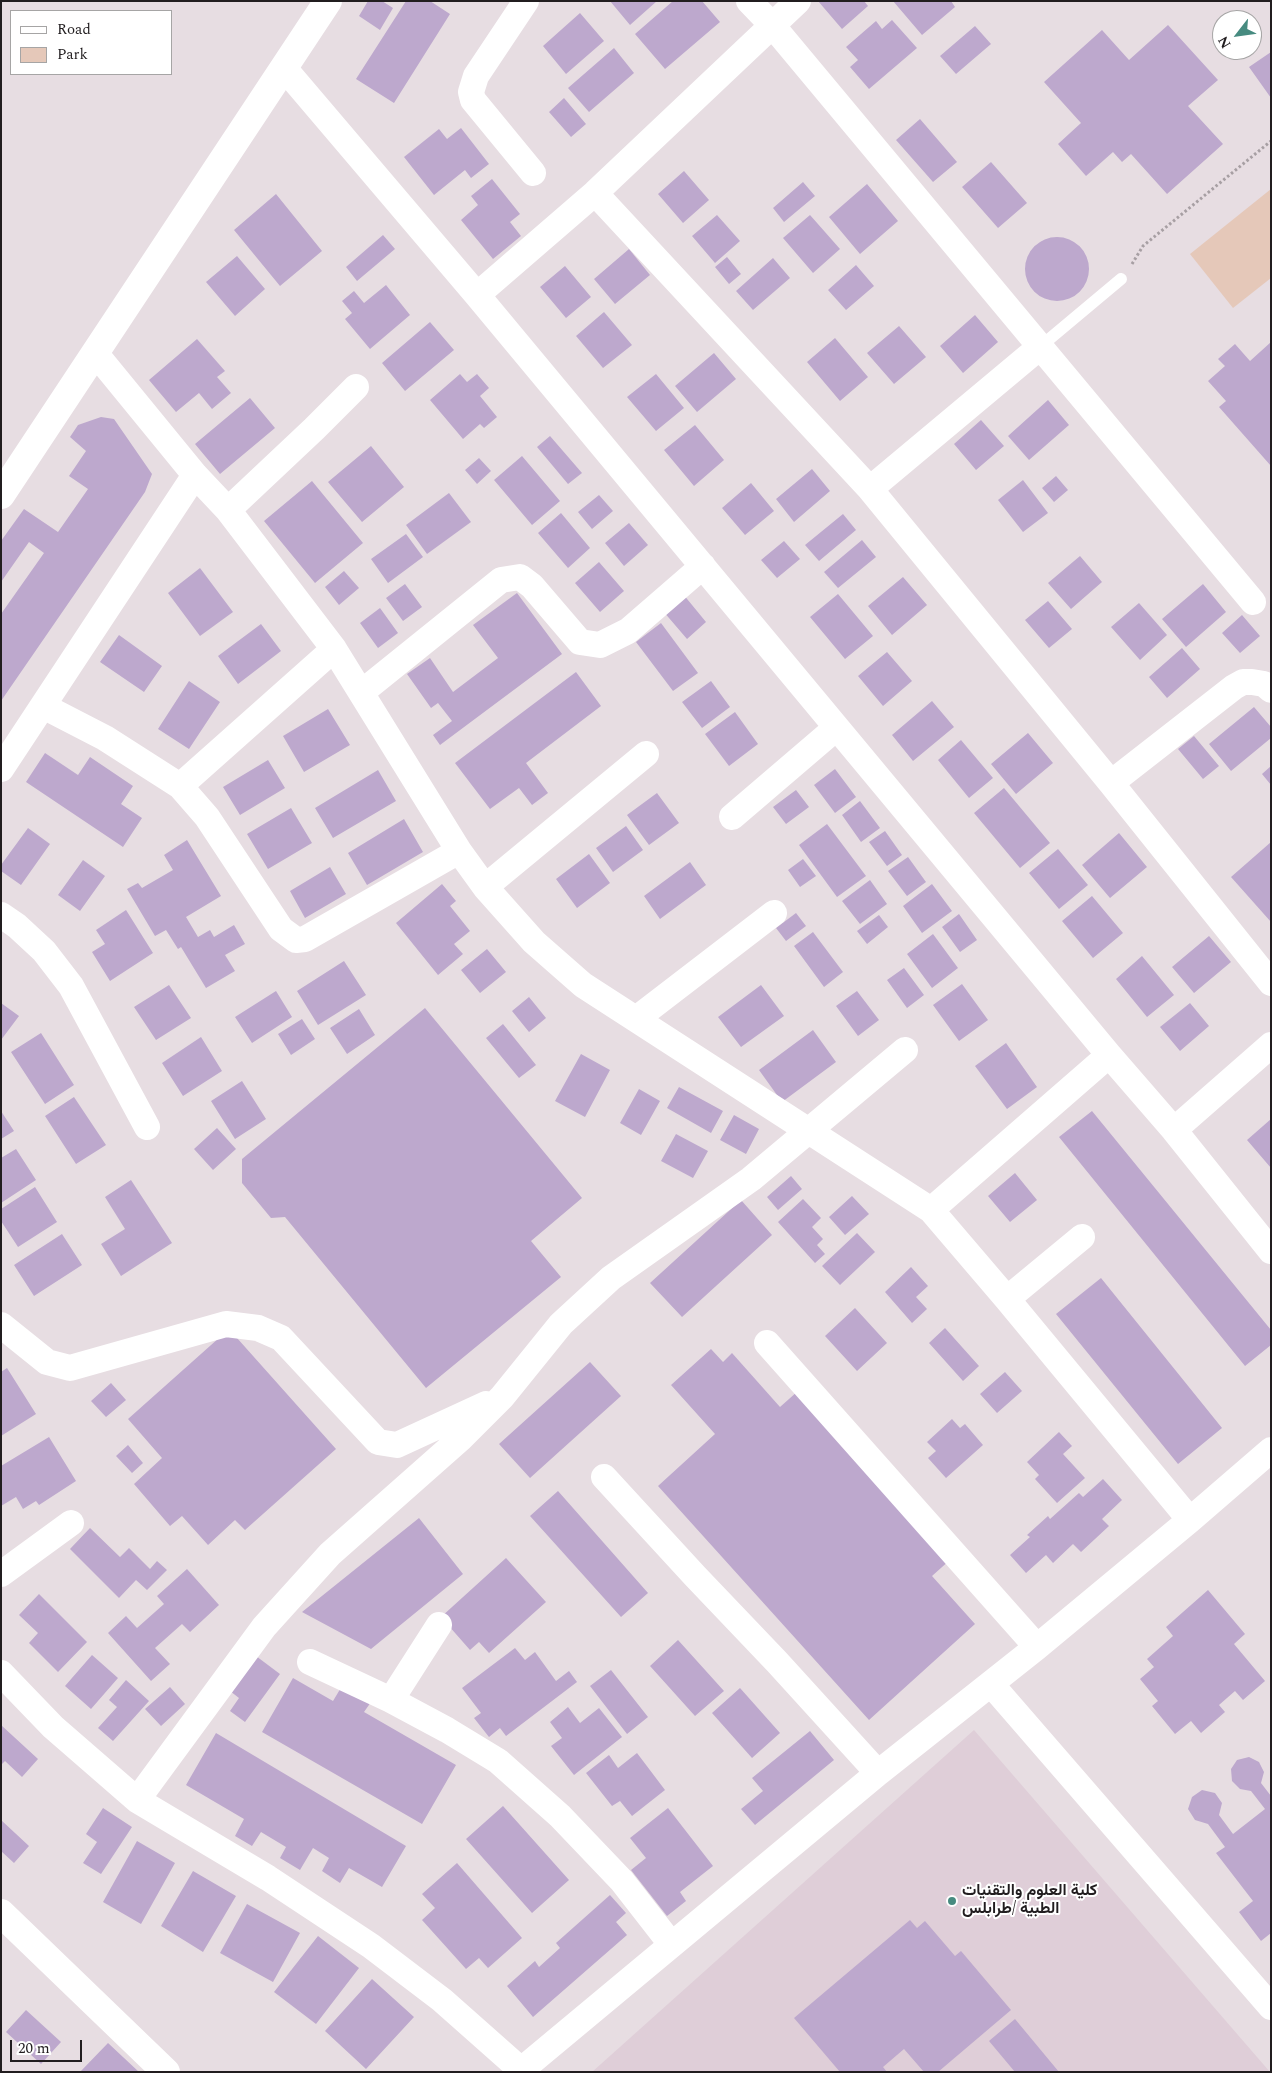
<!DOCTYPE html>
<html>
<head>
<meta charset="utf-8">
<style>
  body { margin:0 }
  #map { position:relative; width:1272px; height:2073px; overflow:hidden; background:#e7dde2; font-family:Spectral,serif }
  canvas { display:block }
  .frame { position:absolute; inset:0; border:2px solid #211d1f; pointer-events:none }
  .legend { position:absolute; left:10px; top:10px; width:162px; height:65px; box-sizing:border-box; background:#fff; border:1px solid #a6a5a5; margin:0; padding:6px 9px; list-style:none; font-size:15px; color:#211d1f }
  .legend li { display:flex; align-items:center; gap:10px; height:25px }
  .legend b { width:25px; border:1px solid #a6a5a5 }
  .north { position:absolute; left:1212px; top:10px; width:50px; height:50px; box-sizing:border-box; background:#fff; border:1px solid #a6a5a5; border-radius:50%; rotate:240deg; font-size:14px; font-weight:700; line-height:20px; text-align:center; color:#211d1f }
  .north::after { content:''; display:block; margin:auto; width:18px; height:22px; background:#478b80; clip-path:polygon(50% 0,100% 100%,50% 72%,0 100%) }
  .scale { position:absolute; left:10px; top:2040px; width:72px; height:22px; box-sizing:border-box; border:2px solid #211d1f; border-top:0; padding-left:6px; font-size:15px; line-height:18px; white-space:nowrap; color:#211d1f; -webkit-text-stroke:4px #fff; paint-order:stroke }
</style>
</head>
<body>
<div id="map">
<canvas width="1272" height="2073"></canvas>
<div class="frame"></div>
<ul class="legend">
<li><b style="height:6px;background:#fff"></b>Road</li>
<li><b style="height:14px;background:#e5c8b9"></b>Park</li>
</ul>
<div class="north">N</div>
<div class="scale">20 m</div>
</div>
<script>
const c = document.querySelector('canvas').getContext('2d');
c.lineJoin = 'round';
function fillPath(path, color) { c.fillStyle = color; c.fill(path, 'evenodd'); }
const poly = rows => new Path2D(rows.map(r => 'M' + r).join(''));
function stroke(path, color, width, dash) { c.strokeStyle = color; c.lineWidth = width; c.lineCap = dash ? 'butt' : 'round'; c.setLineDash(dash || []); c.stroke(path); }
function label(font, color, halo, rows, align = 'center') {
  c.font = font + ' Spectral,Vazirmatn,serif'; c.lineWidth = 4; c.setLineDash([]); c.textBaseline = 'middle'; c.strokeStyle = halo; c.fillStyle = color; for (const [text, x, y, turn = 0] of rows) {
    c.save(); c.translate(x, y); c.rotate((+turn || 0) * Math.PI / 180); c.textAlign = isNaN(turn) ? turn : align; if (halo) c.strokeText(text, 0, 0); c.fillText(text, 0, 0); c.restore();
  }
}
const built = poly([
  [974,1730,1270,2072,592,2072]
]);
const green = poly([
  [1271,189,1271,278,1233,308,1190,254]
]);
const building = poly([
  [368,1,382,1,393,8,380,30,359,16],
  [406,1,430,1,450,14,394,103,356,79],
  [610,1,657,1,630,25],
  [673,1,702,1,720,22,665,69,635,34],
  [818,1,864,1,868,6,842,29],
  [893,1,951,1,955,7,922,35],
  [580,13,604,41,566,74,543,46],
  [892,20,917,48,869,89,850,67,858,60,846,47,876,21,882,29],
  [1168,25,1218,80,1188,106,1223,144,1167,194,1131,154,1122,162,1113,152,1086,176,1058,144,1081,123,1044,82,1102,30,1129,60],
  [975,26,991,44,956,74,940,56],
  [614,48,634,73,589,112,568,88],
  [1271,52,1271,98,1249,67],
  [564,98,586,124,571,137,549,112],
  [920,119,957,162,933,182,896,140],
  [461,128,489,164,471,178,465,170,434,195,404,157,439,129,447,139],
  [991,162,1027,203,998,228,962,187],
  [684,171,709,200,683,223,658,194],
  [492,179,520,214,510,222,521,236,493,259,461,220,478,205,471,196],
  [803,182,815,196,784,222,773,208],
  [867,184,898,221,860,254,829,217],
  [276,194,322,251,280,286,234,230],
  [717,215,740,241,715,263,692,236],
  [810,215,840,249,813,273,783,238],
  [383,235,395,249,357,281,346,267],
  '1025 269a32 32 0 1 1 64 0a32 32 0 1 1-64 0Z',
  [629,249,650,275,615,304,594,279],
  [237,256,265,289,235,316,206,282],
  [727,257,741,274,729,284,715,267],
  [773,258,790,278,753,310,736,291],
  [856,265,874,286,846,310,828,290],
  [565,266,591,297,566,318,540,287],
  [386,285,410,315,370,349,345,319,352,313,342,301,354,291,364,303],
  [604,312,632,345,603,368,576,336],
  [975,315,998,342,963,373,940,346],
  [430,322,454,350,405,391,382,363],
  [899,326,926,357,894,384,867,353],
  [835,338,868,377,840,401,807,362],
  [197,339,225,371,217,377,231,393,212,409,199,393,176,412,149,380],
  [1271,342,1271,466,1219,407,1226,401,1208,381,1225,366,1218,359,1235,344,1250,361],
  [714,353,736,379,697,412,675,386],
  [460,374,467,382,477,374,489,388,480,396,497,417,484,428,480,424,463,439,430,400],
  [656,374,684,408,656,431,627,397],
  [250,398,275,428,220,474,195,444],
  [1048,400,1069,425,1029,460,1008,436],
  [101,417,114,419,152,474,145,492,1,701,1,614,44,553,29,542,1,582,1,541,24,509,58,532,88,489,69,476,86,451,70,437,78,425],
  [981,420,1004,446,976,470,954,444],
  [695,425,724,460,694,486,664,450],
  [550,436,582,473,568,484,537,447],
  [371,446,404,487,362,522,328,482],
  [522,456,560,501,532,525,494,480],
  [479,458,491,471,477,484,465,470],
  [812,469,830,491,794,522,776,499],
  [1056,476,1068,490,1054,502,1042,488],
  [1023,480,1048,513,1023,532,998,500],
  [312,481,363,543,315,583,264,521],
  [751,483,774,511,745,535,722,508],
  [449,493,471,522,427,554,406,525],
  [599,495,613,511,592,529,578,512],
  [561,513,590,548,568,568,538,533],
  [843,514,856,530,819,561,805,545],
  [629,523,648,545,624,566,605,543],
  [406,534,423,557,388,583,371,559],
  [862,540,876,557,838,588,824,572],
  [784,541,800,559,777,578,761,560],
  [1080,556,1102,582,1071,609,1048,583],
  [599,562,624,591,600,612,575,583],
  [200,568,233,612,200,636,168,593],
  [344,571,359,588,339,605,325,587],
  [903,577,927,605,892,635,868,606],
  [405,584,422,607,403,621,386,598],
  [1203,584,1226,612,1186,647,1162,619],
  [517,593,562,654,440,745,433,735,452,721,438,703,431,708,407,674,430,658,453,692,498,658,473,625],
  [683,594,706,622,687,639,663,611],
  [838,594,873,636,845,659,810,617],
  [1048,601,1072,629,1049,648,1025,620],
  [1139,603,1167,635,1140,660,1111,627],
  [380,608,398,633,378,648,360,623],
  [1242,615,1260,636,1240,653,1222,633],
  [661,623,698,673,673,691,636,642],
  [261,624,281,651,238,684,218,656],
  [119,635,162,666,144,692,100,662],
  [1182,648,1200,669,1167,698,1149,677],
  [887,652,912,681,883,706,858,676],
  [576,672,601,706,526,763,548,793,532,805,519,788,490,809,455,763],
  [189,681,220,702,189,749,158,729],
  [711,681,730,707,702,728,682,702],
  [932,701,954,727,913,761,892,735],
  [1254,707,1271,727,1271,738,1231,771,1209,744],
  [328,709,350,745,304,772,283,736],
  [735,712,758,744,729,766,705,734],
  [1028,733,1053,763,1016,794,991,764],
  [1194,736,1219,766,1203,779,1178,749],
  [961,740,993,778,969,798,938,760],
  [45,753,78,775,90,757,133,786,121,804,142,818,123,847,26,782],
  [268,760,285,788,240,815,223,787],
  [1271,766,1271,785,1262,774],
  [835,769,856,797,835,813,814,785],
  [378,770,396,801,333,838,315,808],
  [1004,788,1050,843,1020,868,974,813],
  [796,790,809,807,786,824,773,807],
  [657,793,679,823,649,845,627,815],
  [860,801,880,828,861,842,842,815],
  [291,808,312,843,268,869,247,834],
  [404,819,423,852,367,885,348,853],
  [827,824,866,876,837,897,799,845],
  [626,826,643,850,613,872,596,848],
  [28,828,50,844,21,885,1,871,1,865],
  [885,831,902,855,887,866,869,842],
  [1119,833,1147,867,1110,898,1082,865],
  [187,840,221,896,186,917,198,937,210,930,214,937,234,925,245,944,225,955,235,971,206,988,181,947,178,949,166,930,155,936,127,889,138,883,142,888,173,870,164,855],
  [1271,842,1271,922,1231,877],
  [1058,849,1088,885,1059,909,1029,873],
  [589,854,610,883,577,908,556,879],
  [908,857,926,882,907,896,888,871],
  [803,859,816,876,800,887,788,870],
  [83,860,105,876,80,911,58,895],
  [690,862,706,885,660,919,644,896],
  [330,867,346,894,305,918,290,891],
  [870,880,887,904,860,924,842,901],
  [442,884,456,901,450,906,470,931,454,944,463,954,438,975,396,923],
  [932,884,952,911,922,933,903,906],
  [1092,896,1123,933,1093,958,1062,921],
  [126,910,153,953,110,981,92,952,105,944,96,930],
  [796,913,806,926,786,941,776,928],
  [959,914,977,940,960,952,942,927],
  [879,915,888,927,867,944,857,931],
  [813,932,843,972,824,987,794,946],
  [933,934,958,968,932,988,907,954],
  [1209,936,1231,962,1194,993,1172,967],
  [487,949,506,972,480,993,461,970],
  [1142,956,1174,995,1147,1017,1116,979],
  [344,961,366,995,318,1025,297,991],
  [904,968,924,995,907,1008,887,980],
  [962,984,988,1020,959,1041,933,1005],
  [169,985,191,1018,156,1040,134,1007],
  [761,985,784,1016,741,1047,718,1017],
  [276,991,292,1017,252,1043,235,1017],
  [857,991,879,1020,858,1036,836,1006],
  [529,997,546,1018,529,1032,512,1011],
  [1,1003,19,1016,1,1040],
  [1190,1003,1209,1026,1180,1051,1160,1027],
  [425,1008,582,1198,531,1241,561,1277,426,1388,285,1217,271,1218,242,1183,242,1159],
  [359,1009,375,1035,347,1054,330,1028],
  [302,1019,315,1039,291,1055,278,1034],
  [503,1024,536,1065,519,1078,486,1038],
  [813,1030,836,1062,782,1102,759,1070],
  [41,1033,74,1085,45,1104,11,1052],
  [201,1037,222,1071,183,1096,162,1063],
  [1006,1043,1037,1087,1007,1109,975,1066],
  [581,1054,610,1070,585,1117,555,1101],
  [242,1081,266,1119,235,1139,211,1101],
  [679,1087,723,1111,711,1133,667,1108],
  [639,1089,660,1101,641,1135,620,1123],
  [74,1097,106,1145,76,1164,45,1116],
  [1,1111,14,1131,1,1139],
  [1092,1111,1271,1330,1271,1345,1245,1366,1059,1137],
  [734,1115,759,1129,746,1154,720,1140],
  [1271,1119,1271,1168,1247,1140],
  [217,1128,236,1149,213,1170,194,1149],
  [676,1134,708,1151,693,1178,661,1161],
  [16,1149,36,1180,1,1203,1,1158],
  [1015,1173,1037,1200,1010,1222,988,1196],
  [791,1176,802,1189,778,1210,767,1197],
  [131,1180,172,1243,121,1276,101,1244,125,1229,105,1197],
  [35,1187,57,1222,18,1247,1,1221,1,1209],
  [852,1196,869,1214,845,1235,829,1217],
  [803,1199,821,1218,812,1227,823,1239,817,1245,825,1254,815,1263,778,1222],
  [741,1200,772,1235,682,1317,650,1283],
  [857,1233,875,1252,840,1285,822,1266],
  [62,1234,82,1265,34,1296,14,1265],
  [911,1267,928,1286,916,1297,927,1309,912,1323,885,1292],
  [1101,1278,1222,1428,1178,1464,1056,1314],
  [855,1308,887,1343,857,1371,825,1336],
  [945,1328,979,1366,963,1381,929,1343],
  [229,1329,336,1449,245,1530,235,1520,208,1545,182,1516,170,1526,134,1484,162,1458,128,1419],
  [711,1349,723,1362,732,1353,780,1407,798,1391,951,1559,932,1576,975,1624,869,1720,658,1486,715,1434,671,1385],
  [590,1362,621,1396,530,1478,499,1444],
  [7,1368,36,1414,1,1436,1,1372],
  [1005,1372,1022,1391,997,1413,980,1394],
  [111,1383,126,1400,106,1417,91,1401],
  [952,1419,960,1428,965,1424,983,1445,946,1478,928,1458,936,1451,927,1442],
  [1059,1432,1072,1446,1063,1454,1085,1478,1057,1503,1035,1479,1039,1475,1027,1462],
  [49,1437,76,1481,39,1505,36,1501,23,1509,16,1497,1,1506,1,1466],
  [128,1445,143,1463,132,1473,116,1456],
  [1103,1479,1122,1500,1102,1519,1109,1526,1081,1552,1073,1544,1053,1563,1046,1555,1026,1573,1010,1555,1030,1537,1027,1535,1048,1516,1050,1519,1079,1493,1083,1497],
  [558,1491,648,1593,621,1617,530,1516],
  [419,1518,463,1574,371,1649,302,1612],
  [90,1528,120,1557,129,1548,150,1569,157,1561,167,1570,147,1590,136,1580,119,1598,70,1549],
  [506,1558,546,1602,489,1653,479,1642,470,1650,441,1617],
  [187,1569,219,1605,190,1632,182,1624,155,1648,170,1664,151,1681,108,1633,126,1616,137,1628,164,1604,157,1596],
  [1208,1590,1245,1634,1234,1644,1265,1681,1243,1700,1235,1691,1219,1705,1225,1712,1201,1733,1191,1721,1175,1734,1152,1706,1158,1701,1140,1679,1154,1667,1147,1659,1173,1636,1166,1627],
  [39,1594,87,1642,58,1672,29,1643,38,1633,19,1615],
  [678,1640,724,1691,695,1716,650,1666],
  [515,1648,525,1660,535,1652,556,1681,569,1671,577,1682,506,1736,500,1728,489,1737,474,1718,481,1713,462,1688],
  [92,1655,118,1678,91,1709,65,1686],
  [256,1656,280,1674,245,1722,230,1711,239,1698,230,1691],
  [611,1670,648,1717,627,1734,590,1686],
  [293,1678,333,1701,342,1686,371,1702,364,1712,456,1765,422,1824,262,1732],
  [126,1680,149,1701,113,1741,98,1728,117,1707,109,1700],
  [170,1687,185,1704,161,1726,145,1709],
  [740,1688,780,1733,752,1758,712,1713],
  [568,1707,580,1723,599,1708,622,1737,574,1775,551,1746,562,1738,550,1722],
  [1,1725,38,1759,22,1777,5,1761,1,1765],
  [810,1731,834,1760,755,1825,741,1809,763,1791,752,1778],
  [216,1733,406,1846,382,1887,349,1868,340,1883,322,1871,329,1858,313,1848,300,1870,280,1858,286,1847,261,1832,252,1846,235,1836,244,1819,186,1785],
  [637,1753,665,1790,632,1816,620,1801,612,1806,586,1773,609,1755,618,1768],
  [1249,1757,1259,1762,1264,1772,1261,1783,1271,1796,1271,1933,1261,1941,1239,1912,1253,1901,1216,1853,1225,1847,1208,1824,1195,1820,1188,1809,1192,1797,1202,1790,1215,1793,1222,1803,1219,1815,1233,1834,1265,1809,1251,1791,1240,1789,1232,1781,1231,1769,1237,1760],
  [503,1806,569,1880,532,1913,466,1839],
  [103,1808,132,1827,101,1874,83,1863,97,1842,86,1834],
  [668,1808,713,1866,680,1892,686,1901,667,1916,631,1870,646,1858,630,1838],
  [1,1820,29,1846,14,1863,1,1851],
  [137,1841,175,1863,141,1924,103,1902],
  [457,1863,522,1938,488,1968,479,1958,466,1969,422,1920,435,1908,422,1894],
  [193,1871,236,1896,203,1952,161,1926],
  [610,1895,626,1913,616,1922,627,1935,533,2017,507,1986,535,1961,539,1967,560,1948,556,1943],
  [247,1904,300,1933,273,1982,220,1953],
  [910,1920,917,1928,925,1921,955,1956,961,1951,1011,2010,938,2072,924,2072,904,2049,883,2067,887,2072,840,2072,794,2018],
  [318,1936,359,1968,316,2024,274,1992],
  [372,1979,414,2017,366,2069,325,2031],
  [26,2010,61,2042,41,2064,6,2032],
  [1015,2019,1059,2072,1015,2072,989,2041],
  [108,2043,139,2072,80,2072]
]);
const path = poly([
  [1132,264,1143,246,1271,141]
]);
const lane = poly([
  [1041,346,1121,279]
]);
const street = poly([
  [526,1,476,76,471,92,473,100,533,173],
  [749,1,772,25,1253,602],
  [284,68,477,295,1109,1055,1174,1130,1271,1251],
  [595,193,870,489,1111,783,1271,983],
  [477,295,595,193,798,1],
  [96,354,195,475,228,510,334,649,459,851,485,887,534,942,583,985,931,1210,1007,1299,1190,1520],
  [870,489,1041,346],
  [228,510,314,429,356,387],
  [362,692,501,580,520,577,532,586,580,642,600,645,628,631,703,566],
  [43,706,105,738,180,786,207,817,281,929,296,940,305,939,459,851],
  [1,769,195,475],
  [1111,783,1234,687,1243,682,1252,682,1264,684,1271,690],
  [180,786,334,649],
  [732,817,836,728],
  [485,887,646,754],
  [1,915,17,926,44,951,71,986,147,1127],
  [636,1019,774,913],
  [1174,1130,1271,1045],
  [931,1210,1109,1055],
  [1007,1299,1082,1237],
  [1,1325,47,1362,70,1368,226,1324,258,1328,281,1338,378,1442,397,1445,486,1404],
  [767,1343,1037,1647],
  [604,1477,695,1576,777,1662,878,1773],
  [1,1574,71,1523],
  [310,1662,391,1700,447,1730,498,1761,560,1816,622,1881,671,1944],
  [1,1673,53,1727,137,1800,268,1878,371,1946,442,2000,521,2070],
  [991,1684,1271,2007],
  [391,1700,439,1625],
  [137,1800,264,1627,330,1554,460,1439,502,1397,561,1324,611,1278,751,1179,905,1050],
  [519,2072,878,1773,1037,1647,1190,1520,1271,1450]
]);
const secondary = poly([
  [1,495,328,1],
  [1,1913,166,2072]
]);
const markers = [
  [952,1901,5,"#478b80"]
];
const poiNames = [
  ["كلية العلوم والتقنيات",962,1892],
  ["الطبية /طرابلس",962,1910]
];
fillPath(built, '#dfced8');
fillPath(green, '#e5c8b9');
fillPath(building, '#bda8cd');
stroke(path, '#a79fa3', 3, [2.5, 2.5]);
stroke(lane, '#fff', 12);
stroke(street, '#fff', 26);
stroke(secondary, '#fff', 28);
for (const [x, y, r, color] of markers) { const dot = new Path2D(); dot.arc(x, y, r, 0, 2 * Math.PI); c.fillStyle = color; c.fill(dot); stroke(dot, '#fff', 2); }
label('bold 16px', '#211d1f', '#fff', poiNames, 'left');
</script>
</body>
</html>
